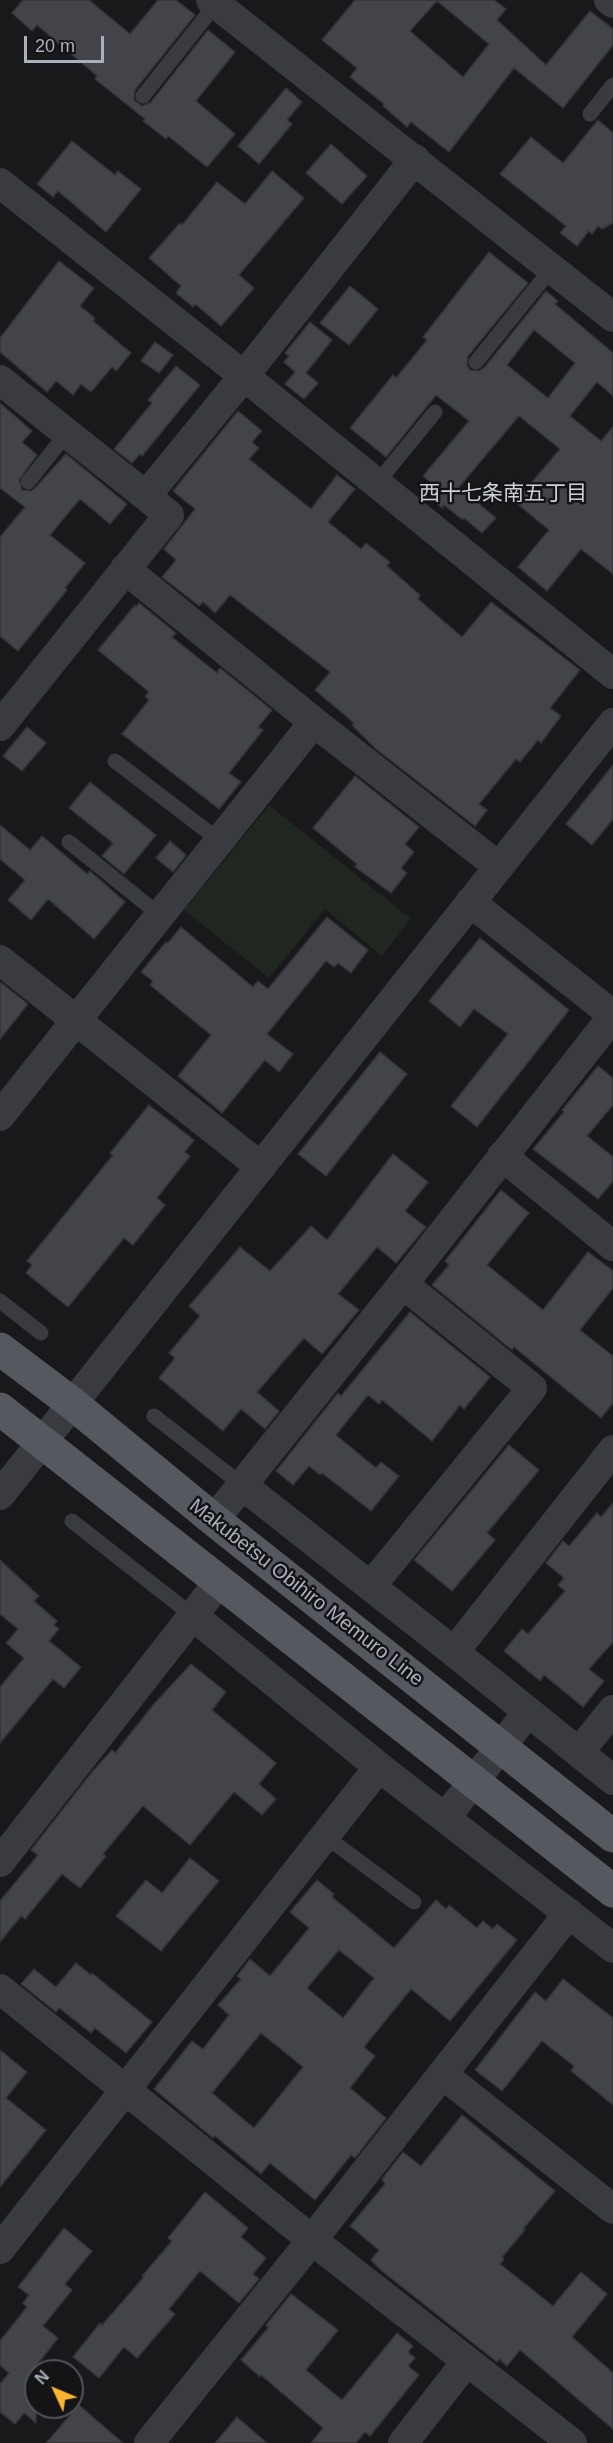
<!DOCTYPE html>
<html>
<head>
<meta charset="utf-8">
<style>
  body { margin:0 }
  #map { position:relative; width:613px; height:2443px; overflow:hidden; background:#19191c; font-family:Helvetica,sans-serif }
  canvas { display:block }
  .north { position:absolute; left:24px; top:2359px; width:60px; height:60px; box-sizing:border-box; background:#141417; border:2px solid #505359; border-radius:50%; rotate:314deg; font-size:16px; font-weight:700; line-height:24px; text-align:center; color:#abb1bc }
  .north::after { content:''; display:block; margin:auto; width:21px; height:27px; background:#fcb531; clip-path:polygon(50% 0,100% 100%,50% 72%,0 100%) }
  .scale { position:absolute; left:24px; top:36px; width:80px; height:27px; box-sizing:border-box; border:3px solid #abb1bc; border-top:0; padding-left:8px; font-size:18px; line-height:21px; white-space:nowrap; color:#abb1bc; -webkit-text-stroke:4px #141417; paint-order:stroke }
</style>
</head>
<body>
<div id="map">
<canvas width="613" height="2443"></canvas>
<div class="north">N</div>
<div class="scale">20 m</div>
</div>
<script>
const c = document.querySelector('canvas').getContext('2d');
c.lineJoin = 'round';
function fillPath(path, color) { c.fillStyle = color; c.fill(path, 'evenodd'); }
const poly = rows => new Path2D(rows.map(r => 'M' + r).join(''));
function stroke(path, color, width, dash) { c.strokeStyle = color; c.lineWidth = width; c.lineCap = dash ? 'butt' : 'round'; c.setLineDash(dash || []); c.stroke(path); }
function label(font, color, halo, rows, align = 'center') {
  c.font = font + ' Helvetica,"Noto Sans JP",sans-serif'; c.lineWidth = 5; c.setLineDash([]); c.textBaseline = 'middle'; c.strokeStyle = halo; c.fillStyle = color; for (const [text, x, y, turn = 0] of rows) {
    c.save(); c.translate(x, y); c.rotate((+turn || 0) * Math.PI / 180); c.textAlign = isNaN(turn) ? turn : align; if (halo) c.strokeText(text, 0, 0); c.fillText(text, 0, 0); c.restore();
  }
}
const green = poly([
  [269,805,411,919,382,956,325,909,269,978,184,910]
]);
const building = poly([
  [23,0,89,0,130,34,158,0,176,0,195,15,135,90,134,100,142,106,151,102,208,30,235,52,196,101,235,134,207,167,168,136,166,139,143,121,145,119,95,79,97,76,37,25,32,31,12,13,23,0],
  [355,0,494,0,506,9,497,20,546,65,590,11,613,29,613,45,563,108,514,68,449,152,411,122,407,127,383,106,384,104,350,77,357,68,322,40,355,0],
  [437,1,489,44,463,77,410,31,437,1],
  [286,88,302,102,287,120,292,124,259,164,238,146,286,88],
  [598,120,613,133,613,223,602,229,598,226,592,234,589,231,577,246,560,233,566,226,500,174,531,137,563,163,598,120],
  [72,141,115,175,118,171,141,189,106,232,58,191,53,197,37,184,72,141],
  [331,144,367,176,342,204,306,173,331,144],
  [272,171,304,198,239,275,254,288,221,326,195,304,193,307,176,293,181,286,149,258,180,223,182,225,217,182,245,204,272,171],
  [489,252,528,283,468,356,467,365,470,370,479,371,484,368,546,291,558,301,555,304,613,353,613,396,597,382,570,416,601,441,613,427,613,574,581,549,547,591,518,567,549,530,515,502,560,449,519,416,459,487,496,518,482,533,464,518,463,520,444,505,442,508,422,490,429,481,423,476,469,421,436,395,386,457,350,428,393,375,396,378,427,340,423,337,489,252],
  [534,330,575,363,548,398,507,365,534,330],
  [59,261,94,288,80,306,95,318,93,321,131,353,116,371,112,367,91,392,81,384,73,395,56,381,47,392,0,352,0,338,59,261],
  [350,286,378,309,349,345,320,323,350,286],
  [310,322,332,340,306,373,318,383,304,399,285,384,295,372,284,362,289,356,285,353,310,322],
  [155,342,173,355,159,373,141,361,155,342],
  [176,366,200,385,142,456,140,454,132,463,114,449,152,403,148,400,176,366],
  [0,403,32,431,22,442,37,455,19,480,22,490,31,491,35,488,66,454,127,504,110,524,80,499,50,535,85,563,65,588,67,590,18,651,0,636,0,537,25,507,0,488,0,403],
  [238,411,262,431,252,442,259,448,249,459,311,509,337,475,355,489,328,522,361,549,366,543,390,562,387,566,420,595,418,599,462,637,491,602,580,670,550,708,561,716,541,743,538,740,520,762,516,759,479,804,487,810,475,826,376,749,352,725,354,723,315,690,330,672,230,595,215,613,203,602,199,606,162,577,176,560,164,549,195,509,173,491,238,411],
  [139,603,176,633,172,637,217,673,220,668,272,710,258,727,263,730,229,773,241,782,219,809,122,734,149,700,145,696,149,692,98,650,135,605,136,607,139,603],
  [27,727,46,743,22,771,3,756,27,727],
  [613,765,613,819,592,845,566,824,613,765],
  [355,776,419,827,405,844,414,852,401,868,407,873,391,893,355,867,357,864,313,828,355,776],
  [90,782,156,835,124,874,102,856,113,843,69,808,90,782],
  [0,825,30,850,42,836,87,874,90,871,125,902,94,939,48,899,31,920,8,900,25,880,0,859,0,825],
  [170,841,186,855,173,872,156,858,170,841],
  [327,917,368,950,351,973,338,963,334,967,326,961,267,1034,293,1054,279,1072,265,1060,222,1113,178,1076,211,1035,150,985,153,981,141,972,166,942,168,943,181,927,253,987,258,981,268,989,327,917],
  [480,938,569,1010,477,1127,451,1106,508,1034,474,1009,460,1027,429,1001,480,938],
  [0,982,28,1004,0,1039,0,982],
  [380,1052,407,1074,326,1176,298,1154,380,1052],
  [598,1066,613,1078,613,1105,587,1136,613,1157,613,1181,598,1199,533,1149,564,1112,562,1110,598,1066],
  [149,1105,194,1140,185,1152,190,1156,157,1198,165,1205,133,1245,124,1238,68,1307,26,1273,32,1265,27,1261,113,1155,110,1153,149,1105],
  [393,1154,428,1182,405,1211,426,1227,396,1263,377,1247,338,1294,359,1310,322,1354,304,1338,257,1392,279,1411,265,1429,241,1409,223,1431,159,1378,175,1358,169,1353,200,1316,189,1306,240,1247,270,1271,311,1226,327,1240,393,1154],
  [501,1190,529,1213,487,1265,543,1310,588,1252,613,1271,613,1288,580,1330,613,1356,613,1403,601,1418,514,1347,512,1350,432,1285,449,1265,445,1261,501,1190],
  [410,1312,490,1377,464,1409,460,1405,432,1441,382,1400,379,1404,368,1395,336,1435,376,1468,381,1462,399,1476,371,1511,322,1473,320,1475,309,1466,293,1485,276,1471,338,1393,341,1396,410,1312],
  [509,1445,539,1470,487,1533,495,1540,452,1591,414,1560,509,1445],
  [613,1503,613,1642,589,1669,604,1681,583,1707,544,1675,540,1681,504,1651,522,1629,528,1634,565,1591,558,1585,564,1578,546,1563,563,1541,569,1546,597,1513,601,1517,613,1503],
  [0,1560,39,1596,34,1601,57,1621,54,1625,59,1629,49,1641,81,1667,64,1688,53,1679,0,1743,0,1687,24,1658,6,1643,18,1629,0,1614,0,1560],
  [191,1664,226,1692,212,1710,276,1763,259,1784,276,1799,262,1815,234,1792,190,1845,143,1806,103,1854,106,1856,80,1888,62,1874,25,1919,21,1916,0,1942,0,1901,38,1855,31,1850,92,1772,112,1750,115,1753,154,1704,191,1664],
  [190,1858,219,1881,161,1951,116,1916,146,1880,162,1893,190,1858],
  [317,1880,334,1894,332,1897,394,1948,436,1900,446,1909,449,1905,477,1928,483,1921,493,1929,497,1924,517,1940,450,2021,411,1989,364,2047,375,2056,350,2088,386,2118,355,2158,351,2155,315,2200,270,2163,261,2174,215,2136,213,2138,154,2089,192,2041,203,2049,229,2015,218,2005,241,1979,237,1976,250,1959,270,1976,309,1928,290,1912,317,1880],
  [339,1950,374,1978,343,2018,307,1988,339,1950],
  [261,2033,303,2067,254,2128,212,2093,261,2033],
  [76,1963,91,1975,92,1973,152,2022,126,2053,95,2028,91,2033,59,2008,56,2012,21,1984,34,1969,56,1987,76,1963],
  [563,1979,613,2018,613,2105,571,2071,574,2066,542,2041,502,2091,475,2070,535,1992,546,2001,563,1979],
  [0,2050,27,2072,6,2098,46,2130,0,2187,0,2050],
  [462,2115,555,2191,523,2229,525,2230,502,2257,504,2259,500,2264,553,2306,581,2272,607,2294,572,2337,613,2373,613,2429,520,2350,507,2366,499,2359,497,2362,382,2271,371,2260,379,2250,350,2226,385,2184,382,2179,403,2152,421,2166,462,2115],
  [205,2192,248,2228,241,2237,266,2258,253,2274,259,2279,239,2303,200,2271,169,2309,175,2314,137,2358,124,2347,99,2378,73,2357,100,2323,102,2325,144,2277,142,2276,172,2241,168,2238,205,2192],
  [64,2228,92,2251,65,2284,72,2290,43,2326,58,2338,36,2366,36,2423,24,2413,15,2424,0,2412,0,2384,9,2373,0,2365,0,2341,27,2307,23,2303,29,2295,18,2287,64,2228],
  [291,2294,338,2330,306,2370,342,2400,397,2333,413,2346,408,2352,415,2358,408,2366,419,2375,370,2436,365,2432,356,2443,311,2443,323,2428,261,2375,260,2377,241,2360,268,2328,266,2325,291,2294],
  [79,2405,123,2443,46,2443,79,2405],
  [237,2417,267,2443,215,2443,237,2417]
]);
const lane = poly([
  [143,96,216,4],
  [590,114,613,85],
  [476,362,552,268],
  [28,482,67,433],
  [377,483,435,412],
  [115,761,220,841],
  [69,842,161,916],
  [0,1301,41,1333],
  [154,1416,242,1485],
  [72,1521,193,1616],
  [325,1836,414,1902]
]);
const street = poly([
  [211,0,613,317],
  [609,0,613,3],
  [0,183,244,376,613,674],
  [0,380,146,496],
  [125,569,314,722,499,867],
  [0,726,169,515,146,496,244,376,415,159],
  [470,902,613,1015],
  [0,960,261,1167],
  [0,1116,314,722],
  [502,1156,613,1246],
  [242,1485,454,1652,613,1450],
  [0,1495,613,723],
  [214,1520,403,1284,613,1016],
  [371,1586,532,1388,403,1284],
  [193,1616,379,1767,613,1948],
  [454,1652,613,1780],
  [579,1752,613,1710],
  [445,1818,528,1712],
  [0,1862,219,1582],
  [0,1989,312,2240,572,2443],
  [442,2074,613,2209],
  [0,2249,379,1767],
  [149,2443,312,2240,569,1913],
  [403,2443,467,2361]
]);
const primary = poly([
  [0,1349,73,1404,214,1520,613,1836],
  [0,1409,613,1891]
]);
const streetNames = [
  ["Makubetsu Obihiro Memuro Line",306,1593,38]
];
const neighbourhoodNames = [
  ["西十七条南五丁目",503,494]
];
fillPath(green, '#1f2720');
fillPath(building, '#434449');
stroke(building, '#333338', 1.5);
stroke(lane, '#3a3b41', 15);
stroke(street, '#3a3b41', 30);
stroke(primary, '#565860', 33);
label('20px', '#abb1bc', '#141417', streetNames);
label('21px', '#ccd0d8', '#141417', neighbourhoodNames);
</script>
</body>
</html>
